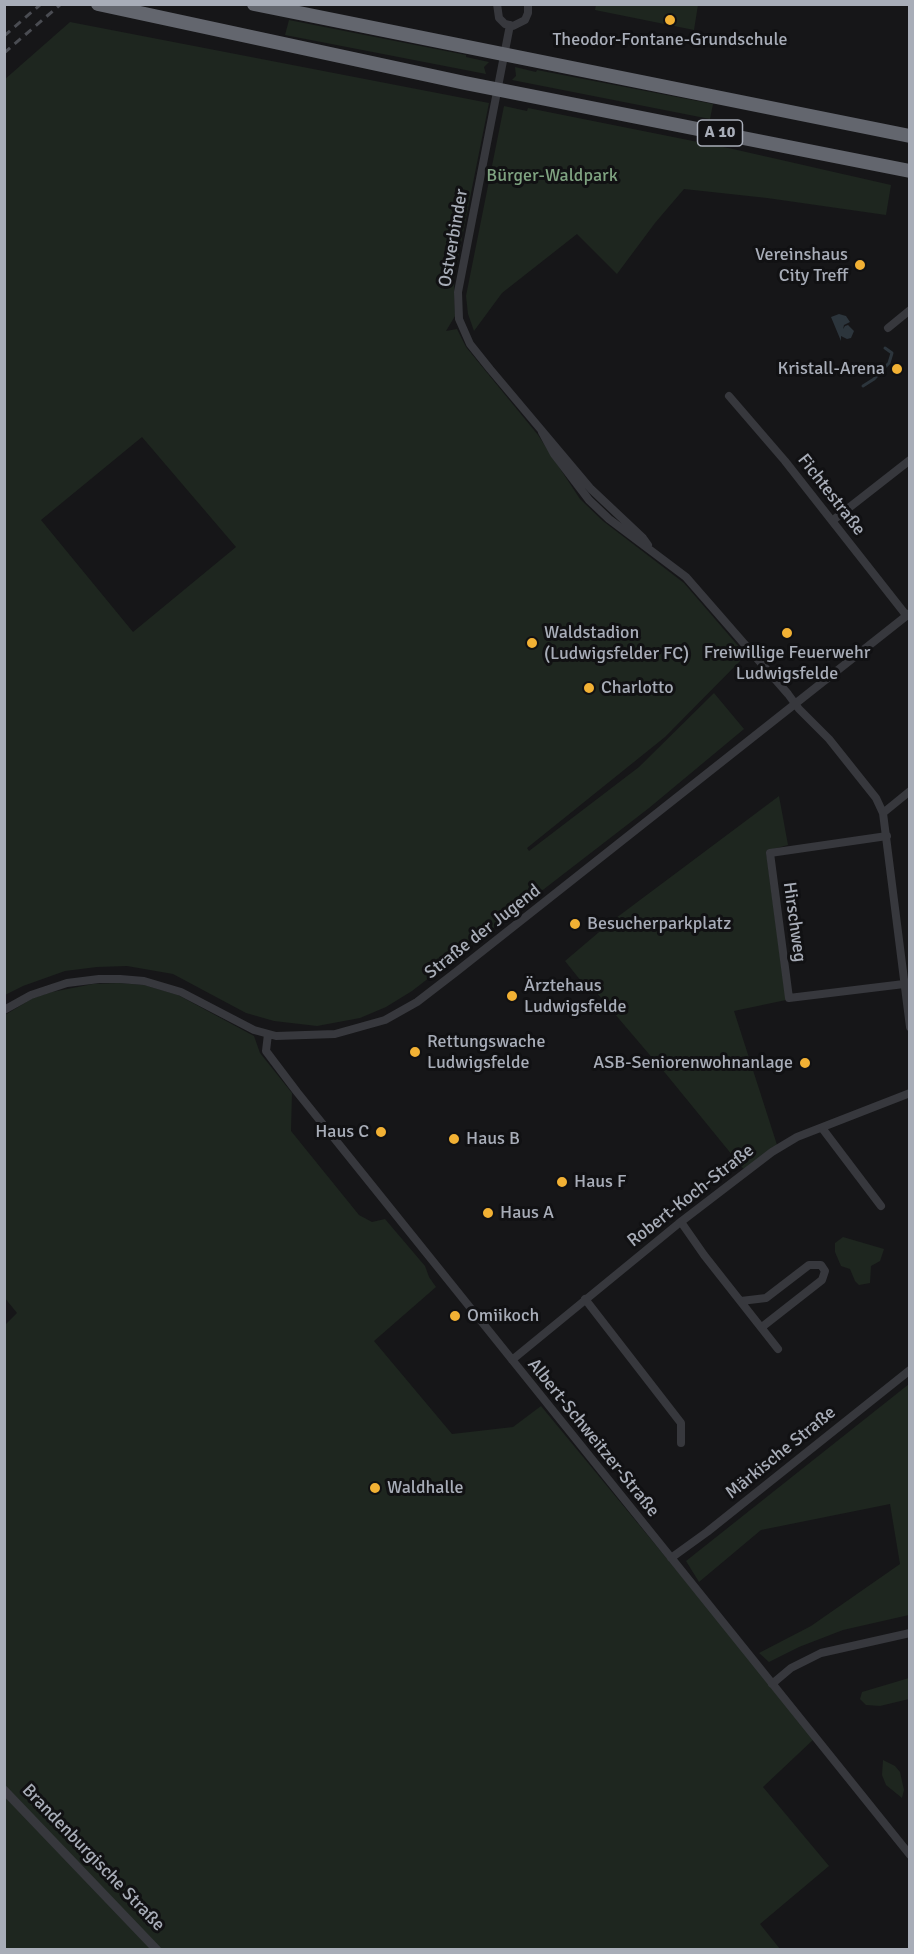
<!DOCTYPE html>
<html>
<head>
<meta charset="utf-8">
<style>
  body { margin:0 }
  #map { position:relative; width:914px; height:1954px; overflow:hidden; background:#161618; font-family:Signika,sans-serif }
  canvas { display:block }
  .frame { position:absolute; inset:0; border:6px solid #a8adb8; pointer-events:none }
</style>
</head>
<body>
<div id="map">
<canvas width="914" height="1954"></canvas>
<div class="frame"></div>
</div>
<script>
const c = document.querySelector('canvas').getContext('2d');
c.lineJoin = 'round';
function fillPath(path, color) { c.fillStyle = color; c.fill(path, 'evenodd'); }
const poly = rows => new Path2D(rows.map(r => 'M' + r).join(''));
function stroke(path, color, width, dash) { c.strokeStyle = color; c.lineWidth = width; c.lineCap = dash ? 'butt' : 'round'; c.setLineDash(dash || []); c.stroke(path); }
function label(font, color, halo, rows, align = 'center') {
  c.font = font + ' Signika,sans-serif'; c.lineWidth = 6; c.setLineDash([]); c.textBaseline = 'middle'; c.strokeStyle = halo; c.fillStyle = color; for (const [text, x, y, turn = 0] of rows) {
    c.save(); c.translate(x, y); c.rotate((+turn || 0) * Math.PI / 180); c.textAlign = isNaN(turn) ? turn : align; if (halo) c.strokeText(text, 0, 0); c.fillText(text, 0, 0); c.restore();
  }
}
const green = poly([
  [596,5,596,4,698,5,694,30,595,10],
  [289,20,466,55,466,57,489,62,484,67,486,74,285,35],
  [70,22,489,103,454,278,455,316,446,331,457,329,466,347,538,435,580,499,603,521,684,583,746,655,665,737,527,848,529,851,639,767,714,693,744,729,649,808,412,991,386,1007,360,1018,317,1026,274,1021,246,1013,173,974,127,966,97,967,65,971,23,986,5,995,4,80],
  [142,437,236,547,133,632,41,520],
  [515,67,536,72,537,70,713,104,710,119,512,80,516,76],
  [504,106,527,111,528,108,733,149,891,185,886,215,767,198,684,189,655,223,617,274,577,234,502,293,474,331,468,314,466,296],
  [779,796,788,845,766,851,786,1000,734,1011,778,1148,746,1172,666,1074,585,979,581,981,565,961,612,921],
  [119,983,144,985,178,995,254,1036,260,1053,292,1093,291,1131,359,1215,372,1222,385,1219,425,1266,429,1277,436,1287,374,1341,452,1434,513,1427,541,1406,815,1738,763,1787,829,1866,760,1924,780,1949,5,1950,4,1326,17,1313,4,1297,5,1015,33,998,52,992,93,984],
  [843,1237,884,1249,880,1261,871,1266,870,1283,859,1285,855,1281,850,1269,841,1266,835,1252,835,1243],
  [909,1384,909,1615,843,1630,799,1647,769,1662,759,1653,811,1626,900,1564,890,1504,761,1530,699,1582,686,1561],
  [909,1678,909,1699,880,1706,866,1705,860,1699,862,1692],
  [883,1760,895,1766,900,1772,904,1790,902,1798,886,1785,882,1775]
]);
const water = poly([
  [839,314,846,316,850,322,844,325,843,329,845,326,848,325,854,331,851,338,847,339,841,336,841,341,831,317]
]);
const stream = poly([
  [863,386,874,379,889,363,892,353,885,348]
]);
const minor = poly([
  [497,4,499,18,505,24,513,26,525,20,528,13,528,4],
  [510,25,458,292,459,319,470,344,490,369,591,489,643,538,648,545],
  [888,328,910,310],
  [729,396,785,461,906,615],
  [542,432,554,454,589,500,609,519,686,577,788,694,799,709,829,739,876,798,883,813,910,1027],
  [832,521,910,460],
  [883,813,910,791],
  [887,836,770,853,789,998,904,984],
  [4,1010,31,995,67,983,99,979,120,979,144,981,181,992,254,1030,276,1036,335,1034,385,1020,417,1002,456,972,910,613],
  [268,1034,266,1051,297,1092,910,1855],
  [822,1128,881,1206],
  [681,1222,704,1255,778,1349],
  [585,1299,681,1423,681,1443],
  [741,1301,766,1298,809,1265,821,1265,825,1271,822,1280,762,1327],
  [512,1360,678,1224,772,1152,797,1137,910,1093],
  [671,1558,707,1532,910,1370],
  [772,1684,791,1668,821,1653,910,1633]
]);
const tertiary = poly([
  [4,1790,157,1950]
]);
const motorway = poly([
  [98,4,465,83,910,171],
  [254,4,910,136]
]);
const rail = poly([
  [4,36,41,4],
  [4,53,61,4]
]);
const markers = [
  [670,20,6,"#f2b134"],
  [860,265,6,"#f2b134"],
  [897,369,6,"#f2b134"],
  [787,633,6,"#f2b134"],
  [532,643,6,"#f2b134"],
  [589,688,6,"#f2b134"],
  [575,924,6,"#f2b134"],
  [512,996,6,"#f2b134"],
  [415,1052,6,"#f2b134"],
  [805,1063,6,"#f2b134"],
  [381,1132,6,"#f2b134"],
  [454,1139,6,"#f2b134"],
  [562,1182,6,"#f2b134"],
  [488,1213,6,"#f2b134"],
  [455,1316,6,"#f2b134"],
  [375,1488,6,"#f2b134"]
];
const shields = [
  [720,133,45]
];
const shieldNames = [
  ["A 10",720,133]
];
const poiNames = [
  ["Theodor-Fontane-Grundschule",670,40,"center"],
  ["Vereinshaus",848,255,"right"],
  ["City Treff",848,276,"right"],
  ["Kristall-Arena",885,369,"right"],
  ["Waldstadion",544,633],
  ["(Ludwigsfelder FC)",544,654],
  ["Freiwillige Feuerwehr",787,653,"center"],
  ["Ludwigsfelde",787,674,"center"],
  ["Charlotto",601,688],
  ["Besucherparkplatz",587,924],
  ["Ärztehaus",524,986],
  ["Ludwigsfelde",524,1007],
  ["Rettungswache",427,1042],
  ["Ludwigsfelde",427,1063],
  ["ASB-Seniorenwohnanlage",793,1063,"right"],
  ["Haus C",369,1132,"right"],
  ["Haus B",466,1139],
  ["Haus F",574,1182],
  ["Haus A",500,1213],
  ["Omiikoch",467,1316],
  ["Waldhalle",387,1488]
];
const parkNames = [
  ["Bürger-Waldpark",552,176]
];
const streetNames = [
  ["Ostverbinder",454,238,-80],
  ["Fichtestraße",831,495,52],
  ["Hirschweg",794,922,82],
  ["Straße der Jugend",483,932,-38],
  ["Robert-Koch-Straße",691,1196,-38],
  ["Albert-Schweitzer-Straße",593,1438,51],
  ["Märkische Straße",781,1453,-39],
  ["Brandenburgische Straße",93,1858,46]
];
fillPath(green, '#1e261f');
fillPath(water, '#2c353c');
stroke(stream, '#2c353c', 3);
stroke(minor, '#37383d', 8);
stroke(tertiary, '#37383d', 9);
stroke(motorway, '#63666e', 14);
stroke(rail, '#4a4c52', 3, [8, 6]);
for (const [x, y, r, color] of markers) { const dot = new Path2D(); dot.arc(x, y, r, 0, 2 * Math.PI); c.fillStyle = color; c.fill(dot); stroke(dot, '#111113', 2); }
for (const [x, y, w] of shields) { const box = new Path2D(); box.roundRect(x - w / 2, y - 13, w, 26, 4.5); c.fillStyle = '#111113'; c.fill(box); stroke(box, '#a8adb8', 1.5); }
label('bold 16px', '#a8adb8', null, shieldNames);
label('18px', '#a8adb8', '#111113', poiNames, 'left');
label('18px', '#7fa381', '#111113', parkNames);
label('18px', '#a8adb8', '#111113', streetNames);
</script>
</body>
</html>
